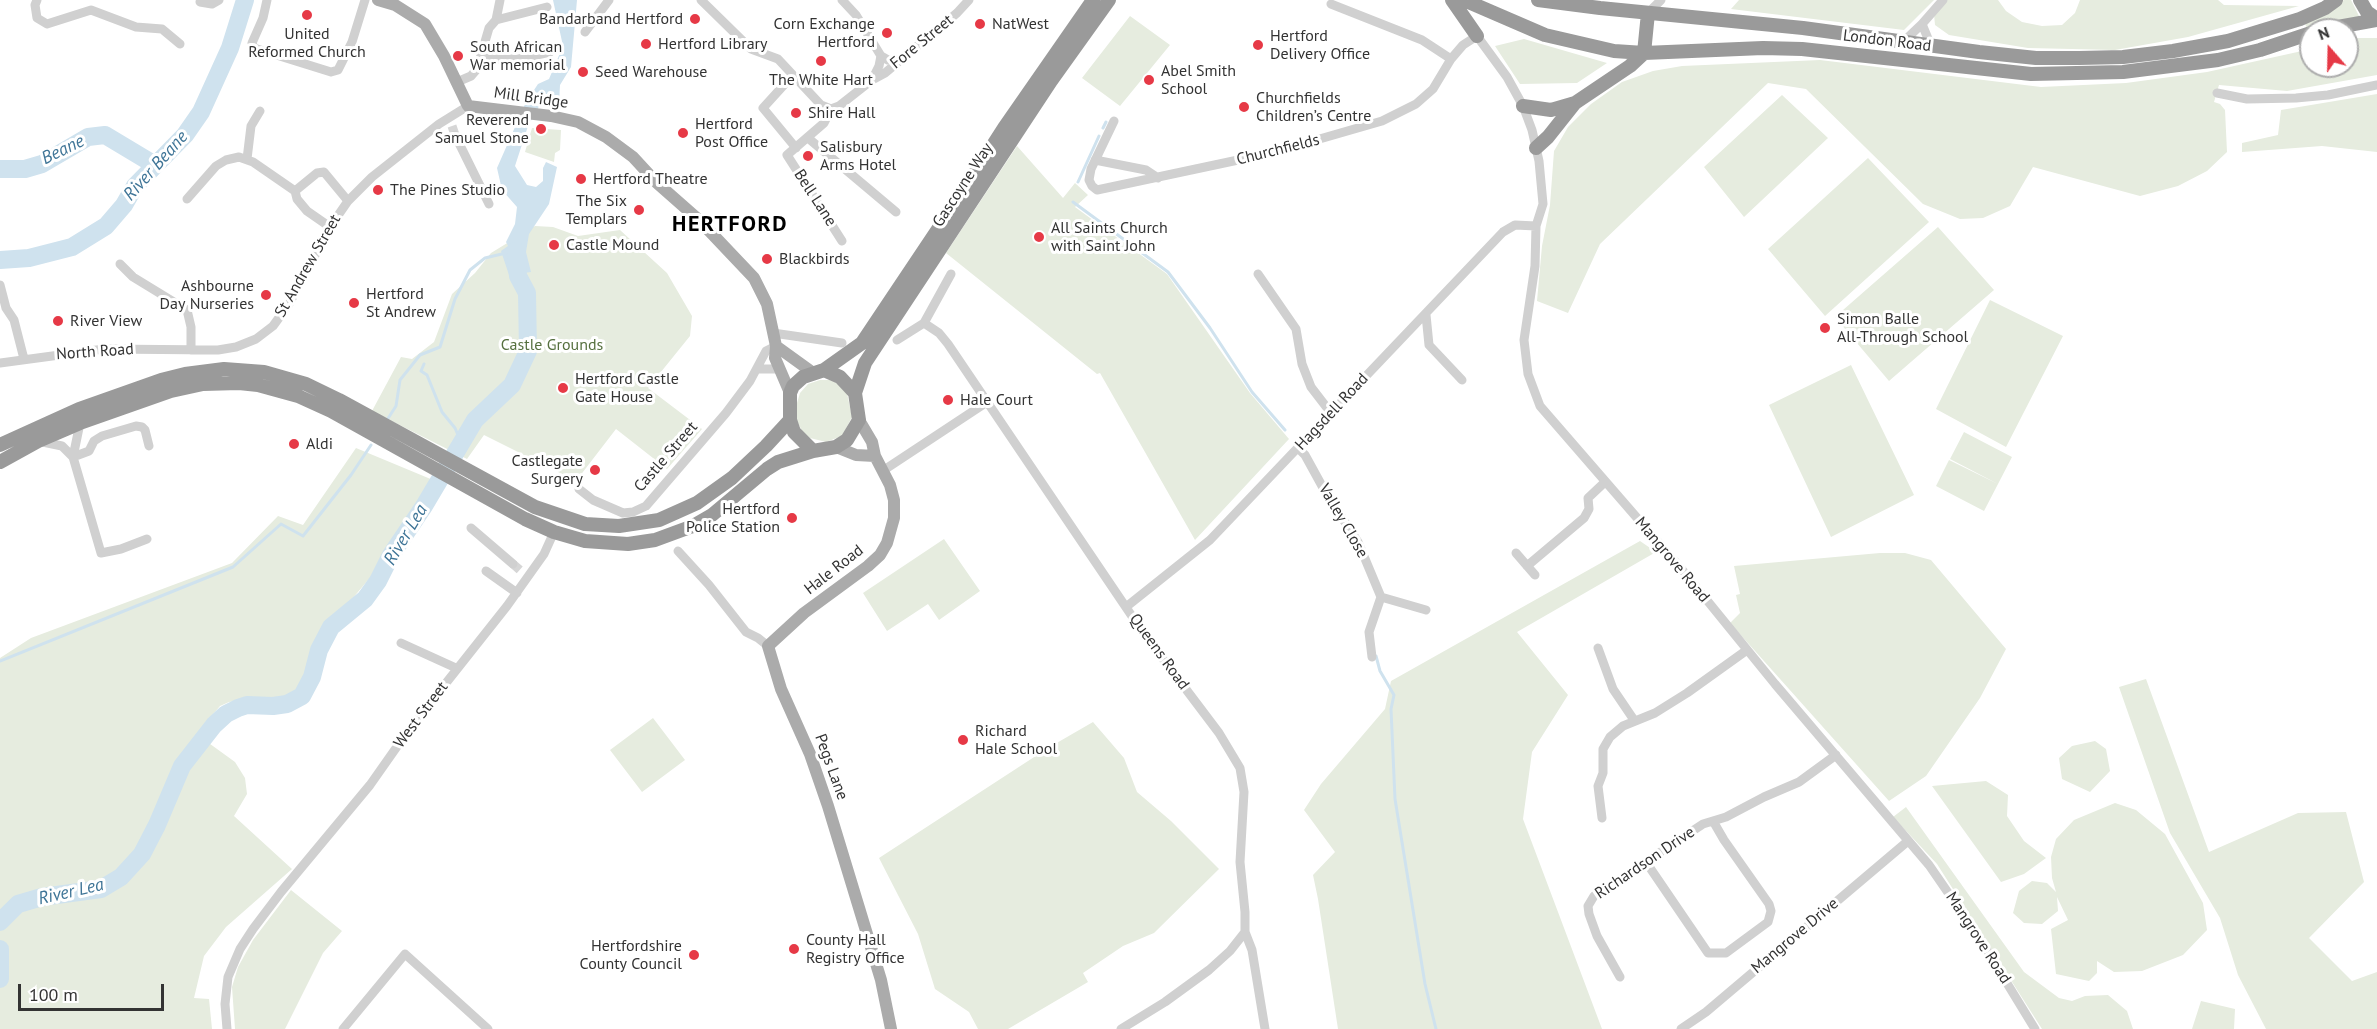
<!DOCTYPE html>
<html>
<head>
<meta charset="utf-8">
<style>
  body { margin:0 }
  #map { position:relative; width:2377px; height:1029px; overflow:hidden; background:#fff; font-family:"PT Sans",sans-serif }
  canvas { display:block }
  .north { position:absolute; left:2299px; top:18px; width:60px; height:60px; box-sizing:border-box; background:#fff; border:2px solid #adadad; border-radius:50%; rotate:340deg; font-size:16px; font-weight:700; line-height:24px; text-align:center; color:#333 }
  .north::after { content:''; display:block; margin:auto; width:21px; height:27px; background:#e63946; clip-path:polygon(50% 0,100% 100%,50% 72%,0 100%) }
  .scale { position:absolute; left:18px; top:984px; width:146px; height:27px; box-sizing:border-box; border:3px solid #333; border-top:0; padding-left:8px; font-size:18px; line-height:21px; white-space:nowrap; color:#333; -webkit-text-stroke:4px #fff; paint-order:stroke }
</style>
</head>
<body>
<div id="map">
<canvas width="2377" height="1029"></canvas>
<div class="north">N</div>
<div class="scale">100 m</div>
</div>
<script>
const c = document.querySelector('canvas').getContext('2d');
c.lineJoin = 'round';
function fillPath(path, color) { c.fillStyle = color; c.fill(path, 'evenodd'); }
const poly = rows => new Path2D(rows.map(r => 'M' + r).join(''));
function stroke(path, color, width, dash) { c.strokeStyle = color; c.lineWidth = width; c.lineCap = dash ? 'butt' : 'round'; c.setLineDash(dash || []); c.stroke(path); }
function label(font, color, halo, rows, align = 'center') {
  c.font = font + ' "PT Sans",sans-serif'; c.lineWidth = 6; c.setLineDash([]); c.textBaseline = 'middle'; c.strokeStyle = halo; c.fillStyle = color; for (const [text, x, y, turn = 0] of rows) {
    c.save(); c.translate(x, y); c.rotate((+turn || 0) * Math.PI / 180); c.textAlign = isNaN(turn) ? turn : align; if (halo) c.strokeText(text, 0, 0); c.fillText(text, 0, 0); c.restore();
  }
}
const green = poly([
  [1739,0,1934,0,1904,30,1731,9],
  [1947,0,1998,0,2006,11,2022,22,2042,26,2062,25,2075,13,2080,0,2218,0,2224,5,2299,6,2188,37,2115,50,2028,48,1949,35,1935,25,1934,14],
  [2344,0,2351,0,2360,18,2326,23,2307,29,2305,23],
  [1130,16,1170,45,1120,106,1082,78],
  [2354,38,2377,38,2377,75,2287,91,2219,85,2214,102,2220,104,2225,110,2227,152,2207,171,2178,186,2140,196,2033,167,2010,206,1983,218,1960,219,1923,204,1806,89,1768,83,1600,244,1568,313,1537,301,1542,246,1550,205,1554,151,1568,127,1591,104,1622,82,1653,71,1682,66,1820,60,2041,87,2126,83,2207,72,2311,49,2311,66,2347,66,2347,40],
  [1524,39,1607,63,1577,83,1520,84,1495,46],
  [2377,94,2377,152,2322,146,2242,152,2242,143,2278,135,2281,110],
  [1782,95,1828,138,1744,217,1704,167],
  [532,128,561,130,560,150,555,153,554,162,525,152],
  [1017,146,1063,198,1075,183,1088,195,1075,207,1167,274,1250,393,1289,439,1195,540,1100,373,1097,374,946,253],
  [1868,158,1929,222,1825,316,1768,249],
  [535,226,553,227,578,236,620,230,667,273,692,316,690,336,648,388,702,429,667,469,616,429,576,481,484,435,467,459,372,411,401,357,412,359,434,342,452,294,475,273,491,253],
  [1938,227,1994,290,1889,381,1835,317],
  [1990,300,2063,336,2006,447,1936,409],
  [1851,365,1914,495,1831,537,1769,405],
  [820,380,830,380,837,383,847,393,852,417,842,436,826,442,810,438,802,431,797,421,797,403,800,393,808,384],
  [1964,432,2012,457,1998,484,1950,459],
  [356,448,433,480,417,506,384,552,374,573,347,605,324,625,309,657,306,674,297,691,279,699,249,699,229,702,220,706,204,725,206,741,235,762,245,778,247,794,234,816,292,869,226,927,204,956,194,998,209,999,212,1029,0,1029,0,658,31,638,232,563,278,516,303,525],
  [1949,460,1998,484,1984,511,1936,486],
  [944,539,980,591,939,620,928,604,887,631,863,593],
  [1640,541,1656,552,1517,632,1568,695,1532,752,1523,819,1602,1029,1338,1029,1318,899,1313,875,1335,852,1304,810,1321,784,1385,709,1391,681],
  [1880,553,1905,553,1931,560,2006,649,1980,698,1926,776,1889,801,1730,623,1740,613,1736,595,1740,594,1734,566],
  [2146,679,2209,852,2298,813,2346,812,2364,882,2309,938,2352,981,2377,972,2377,1029,2266,1029,2238,975,2220,918,2170,833,2119,687],
  [653,718,685,760,642,792,610,750],
  [1093,722,1124,758,1137,792,1171,821,1219,869,1154,933,1123,946,1083,973,1088,982,1008,1029,978,1029,969,1012,935,989,918,934,879,858,1048,748],
  [2095,741,2106,749,2110,771,2090,792,2062,779,2059,758,2072,746],
  [1986,781,2008,795,2007,816,2024,841,2046,858,2024,874,2001,882,1932,786],
  [2115,803,2136,810,2165,834,2203,903,2207,930,2183,955,2142,971,2114,972,2097,961,2097,973,2089,981,2056,974,2051,929,2068,920,2057,897,2058,911,2042,924,2024,923,2013,913,2019,891,2032,881,2047,883,2056,892,2052,878,2051,857,2056,839,2074,820],
  [1906,807,2024,972,2059,998,2072,1001,2085,996,2108,995,2127,1011,2133,1029,2042,1029,1937,864,1893,817],
  [291,890,342,931,323,953,285,1029,235,1029,232,987,238,967,253,940],
  [2201,1001,2235,1009,2234,1029,2192,1029]
]);
const water = poly([
  [553,0,577,0,571,67,560,85,559,104,542,101,528,126,515,166,527,185,536,187,543,181,543,168,546,162,557,167,549,204,529,234,526,252,531,272,509,275,501,251,508,246,506,242,515,224,517,207,502,190,497,168,526,102,538,84,549,79,563,46]
]);
const stream = poly([
  [1103,128,1106,122],
  [1078,182,1099,136],
  [1073,202,1168,272,1210,328,1252,392,1285,430],
  [424,364,421,371,427,375,442,412,455,428,461,442],
  [387,420,396,406,400,380,420,355,440,347,455,299,470,270,485,258,506,253],
  [1376,656,1380,671,1394,695,1391,709,1395,799,1425,984,1436,1029],
  [0,661,233,567,281,524,303,536,351,475,371,445]
]);
const river = poly([
  [0,169,25,169,42,164,88,137,105,135,155,165],
  [0,260,29,258,72,247,106,226,124,205,135,186,185,135,201,112,230,48,245,0],
  [0,922,18,904,42,897,101,889,121,877,142,854,157,825,182,766,214,725,226,714,238,708,247,705,273,706,287,704,302,696,312,677,319,650,331,627,365,599,378,581,391,555,424,506,475,420,512,385,528,351,527,293,518,276,516,251],
  [0,949,0,979]
]);
const minorTunnel = poly([
  [452,126,455,135],
  [513,564,522,572]
]);
const minor = poly([
  [37,0,35,5,37,18,47,24,91,10,136,27,162,29,180,44],
  [267,0,263,18,252,43,254,48,331,72,338,70,352,42,365,0],
  [701,0,751,49,778,59,821,105,831,109],
  [842,0,856,15,881,56,888,60,899,61],
  [200,2,212,4,219,0],
  [1331,4,1422,40,1451,59],
  [1648,13,1661,0],
  [496,20,547,7],
  [1922,24,1943,0],
  [585,32,609,0],
  [1903,42,1922,24,1931,46],
  [481,57,498,59,519,59,550,52],
  [793,75,763,108,796,148],
  [872,80,879,66,881,56],
  [457,82,471,76,477,69,489,28,496,20,500,0],
  [2217,93,2247,99,2296,98,2328,95,2377,85],
  [1114,121,1091,169,1089,180,1092,186,1097,190,1271,153,1382,121,1416,104,1433,89,1451,59,1463,45,1477,36,1507,77,1523,106,1532,130,1539,161,1543,204,1536,226,1535,266,1524,340,1528,374,1540,406,1684,572,1775,684,1929,865,1980,939,2035,1029],
  [455,135,489,204],
  [808,138,896,212],
  [247,159,251,126,260,111],
  [1095,160,1146,170,1158,178],
  [187,199,216,166,226,160,239,157,253,162,295,191],
  [330,227,307,211,297,199,295,191,317,173,324,172,348,201],
  [842,241,787,155,824,123,831,109,839,106,872,80,885,73,957,13,969,0],
  [120,264,133,277,187,310,191,327,191,350],
  [951,274,924,323,939,333,948,344,1142,631,1219,733,1240,768,1244,792,1240,862,1245,912,1245,932,1252,950,1265,1029],
  [1258,274,1296,329,1302,364,1311,387,1331,413],
  [0,285,6,308,14,320,24,359],
  [1426,315,1429,345,1462,380],
  [773,333,842,343],
  [897,340,924,323],
  [0,363,104,349,218,350,236,347,256,339,273,326,289,304,330,227,348,201,372,177,439,124,468,106],
  [757,369,779,369],
  [80,423,73,457,101,553,121,549,147,539],
  [38,441,62,446,73,457],
  [1298,448,1305,455,1327,495,1358,542,1381,597,1369,632,1372,657],
  [73,457,89,451,94,441,102,436,136,426,142,427,145,430,149,446],
  [884,470,987,402],
  [579,489,593,500,623,513,633,512,646,506,726,413,750,381,766,351,776,346],
  [471,528,513,564],
  [678,551,709,585,746,632,758,638,768,646],
  [1516,553,1535,575],
  [1527,566,1584,518,1589,509,1588,498,1605,482],
  [486,571,517,593],
  [1381,597,1426,610],
  [1126,607,1210,540,1503,232,1515,225,1536,226],
  [401,643,456,668],
  [1598,648,1613,689,1634,720],
  [1602,818,1598,786,1603,773,1603,749,1610,737,1623,726,1655,713,1687,693,1747,650],
  [1646,862,1708,953,1726,953,1768,922,1771,911,1769,904,1724,840,1713,821],
  [1620,977,1597,936,1589,914,1588,906,1594,896,1703,824,1726,817,1764,797,1799,782,1836,755],
  [227,1029,225,1004,228,977,240,949,253,929,281,892,370,785,408,731,507,606,544,554,554,532],
  [343,1029,405,954,488,1029],
  [1121,1029,1165,1002,1209,970,1230,951,1245,932],
  [1681,1029,1706,1012,1908,841]
]);
const major = poly([
  [378,0,395,5,425,24,444,56,468,106,551,116,578,122,606,137,633,157,657,183,699,220,754,278,767,304,776,346,775,358,790,393],
  [776,346,812,372],
  [859,420,872,442,875,456,890,485,894,500,894,518,887,543,880,555,868,566,804,613,768,646,781,689,810,754,828,806,881,980,891,1029],
  [836,447,856,455,875,456]
]);
const highway = poly([
  [1452,0,1477,36],
  [1464,0,1545,35,1614,51,1644,53,1763,48,1802,49,2031,74,2123,72,2218,60,2260,50,2311,33],
  [1538,0,1600,8,1803,28,1979,52,2036,58,2079,58,2123,57,2173,51,2228,41,2300,19,2325,8,2336,0],
  [2360,0,2367,12,2377,19],
  [2321,30,2377,20],
  [1523,106,1551,110,1575,103,1630,66,1644,53,1648,13],
  [1536,148,1548,137,1575,103],
  [824,370,862,343,957,201,1004,128,1093,0],
  [855,393,865,363,1051,81,1109,0],
  [0,445,79,409,161,380,185,374,224,369,264,372,306,384,339,400,535,507,585,524,619,526,659,520,697,503,732,478,766,446,790,420],
  [0,462,38,441,80,423,171,391,203,384,239,383,258,385,298,396,331,411,525,519,554,532,585,541,628,544,655,540,693,526,712,515,767,469,778,462,813,451,836,447,847,440,859,420,855,393,840,377,824,370,803,377,793,386,790,393,790,420,794,432,813,451]
]);
const markers = [
  [307,15,6,"#e63946"],
  [695,19,6,"#e63946"],
  [980,24,6,"#e63946"],
  [887,33,6,"#e63946"],
  [646,44,6,"#e63946"],
  [1258,45,6,"#e63946"],
  [458,56,6,"#e63946"],
  [821,61,6,"#e63946"],
  [583,72,6,"#e63946"],
  [1149,80,6,"#e63946"],
  [1244,107,6,"#e63946"],
  [796,113,6,"#e63946"],
  [541,129,6,"#e63946"],
  [683,133,6,"#e63946"],
  [808,156,6,"#e63946"],
  [581,179,6,"#e63946"],
  [378,190,6,"#e63946"],
  [639,210,6,"#e63946"],
  [1039,237,6,"#e63946"],
  [554,245,6,"#e63946"],
  [767,259,6,"#e63946"],
  [266,295,6,"#e63946"],
  [354,303,6,"#e63946"],
  [58,321,6,"#e63946"],
  [1825,328,6,"#e63946"],
  [563,388,6,"#e63946"],
  [948,400,6,"#e63946"],
  [294,444,6,"#e63946"],
  [595,470,6,"#e63946"],
  [792,518,6,"#e63946"],
  [963,740,6,"#e63946"],
  [794,949,6,"#e63946"],
  [694,955,6,"#e63946"]
];
const poiNames = [
  ["Bandarband Hertford",683,19,"right"],
  ["Corn Exchange",875,24,"right"],
  ["Hertford",875,42,"right"],
  ["NatWest",992,24],
  ["United",307,34,"center"],
  ["Reformed Church",307,52,"center"],
  ["Hertford",1270,36],
  ["Delivery Office",1270,54],
  ["Hertford Library",658,44],
  ["South African",470,47],
  ["War memorial",470,65],
  ["Abel Smith",1161,71],
  ["School",1161,89],
  ["Seed Warehouse",595,72],
  ["The White Hart",821,80,"center"],
  ["Churchfields",1256,98],
  ["Children’s Centre",1256,116],
  ["Shire Hall",808,113],
  ["Reverend",529,120,"right"],
  ["Samuel Stone",529,138,"right"],
  ["Hertford",695,124],
  ["Post Office",695,142],
  ["Salisbury",820,147],
  ["Arms Hotel",820,165],
  ["Hertford Theatre",593,179],
  ["The Pines Studio",390,190],
  ["The Six",627,201,"right"],
  ["Templars",627,219,"right"],
  ["All Saints Church",1051,228],
  ["with Saint John",1051,246],
  ["Castle Mound",566,245],
  ["Blackbirds",779,259],
  ["Ashbourne",254,286,"right"],
  ["Day Nurseries",254,304,"right"],
  ["Hertford",366,294],
  ["St Andrew",366,312],
  ["Simon Balle",1837,319],
  ["All-Through School",1837,337],
  ["River View",70,321],
  ["Hertford Castle",575,379],
  ["Gate House",575,397],
  ["Hale Court",960,400],
  ["Aldi",306,444],
  ["Castlegate",583,461,"right"],
  ["Surgery",583,479,"right"],
  ["Hertford",780,509,"right"],
  ["Police Station",780,527,"right"],
  ["Richard",975,731],
  ["Hale School",975,749],
  ["County Hall",806,940],
  ["Registry Office",806,958],
  ["Hertfordshire",682,946,"right"],
  ["County Council",682,964,"right"]
];
const streetNames = [
  ["London Road",1887,41,7],
  ["Fore Street",922,42,-39],
  ["Mill Bridge",531,98,8],
  ["Churchfields",1278,150,-14],
  ["Gascoyne Way",963,185,-57],
  ["Bell Lane",815,198,57],
  ["St Andrew Street",308,266,-60],
  ["North Road",95,352,-4],
  ["Hagsdell Road",1332,412,-47],
  ["Castle Street",666,457,-49],
  ["Valley Close",1343,521,60],
  ["Mangrove Road",1672,560,50],
  ["Hale Road",834,570,-38],
  ["Queens Road",1159,652,54],
  ["West Street",421,715,-53],
  ["Pegs Lane",831,767,70],
  ["Richardson Drive",1645,863,-34],
  ["Mangrove Drive",1795,936,-40],
  ["Mangrove Road",1978,938,57]
];
const parkNames = [
  ["Castle Grounds",552,345]
];
const waterNames = [
  ["Beane",63,150,-26],
  ["River Beane",156,166,-48],
  ["River Lea",406,535,-59],
  ["River Lea",71,892,-13]
];
const districtNames = [
  ["HERTFORD",730,225]
];
fillPath(green, '#e6ecdf');
fillPath(water, '#cfe2ee');
stroke(stream, '#cfe2ee', 3);
stroke(river, '#cfe2ee', 18);
stroke(minorTunnel, '#d6d6d6', 9, [9, 4.5]);
stroke(minor, '#d0d0d0', 9);
stroke(major, '#ababab', 12);
stroke(highway, '#9a9a9a', 14);
for (const [x, y, r, color] of markers) { const dot = new Path2D(); dot.arc(x, y, r, 0, 2 * Math.PI); c.fillStyle = color; c.fill(dot); stroke(dot, '#fff', 2); }
label('16px', '#333', '#fff', poiNames, 'left');
label('16px', '#333', '#fff', streetNames);
label('16px', '#56703f', '#fff', parkNames);
label('italic 18px', '#3f7597', '#fff', waterNames);
c.letterSpacing = '1.5px';
label('bold 22px', '#000', '#fff', districtNames);
c.letterSpacing = '0px';
</script>
</body>
</html>
